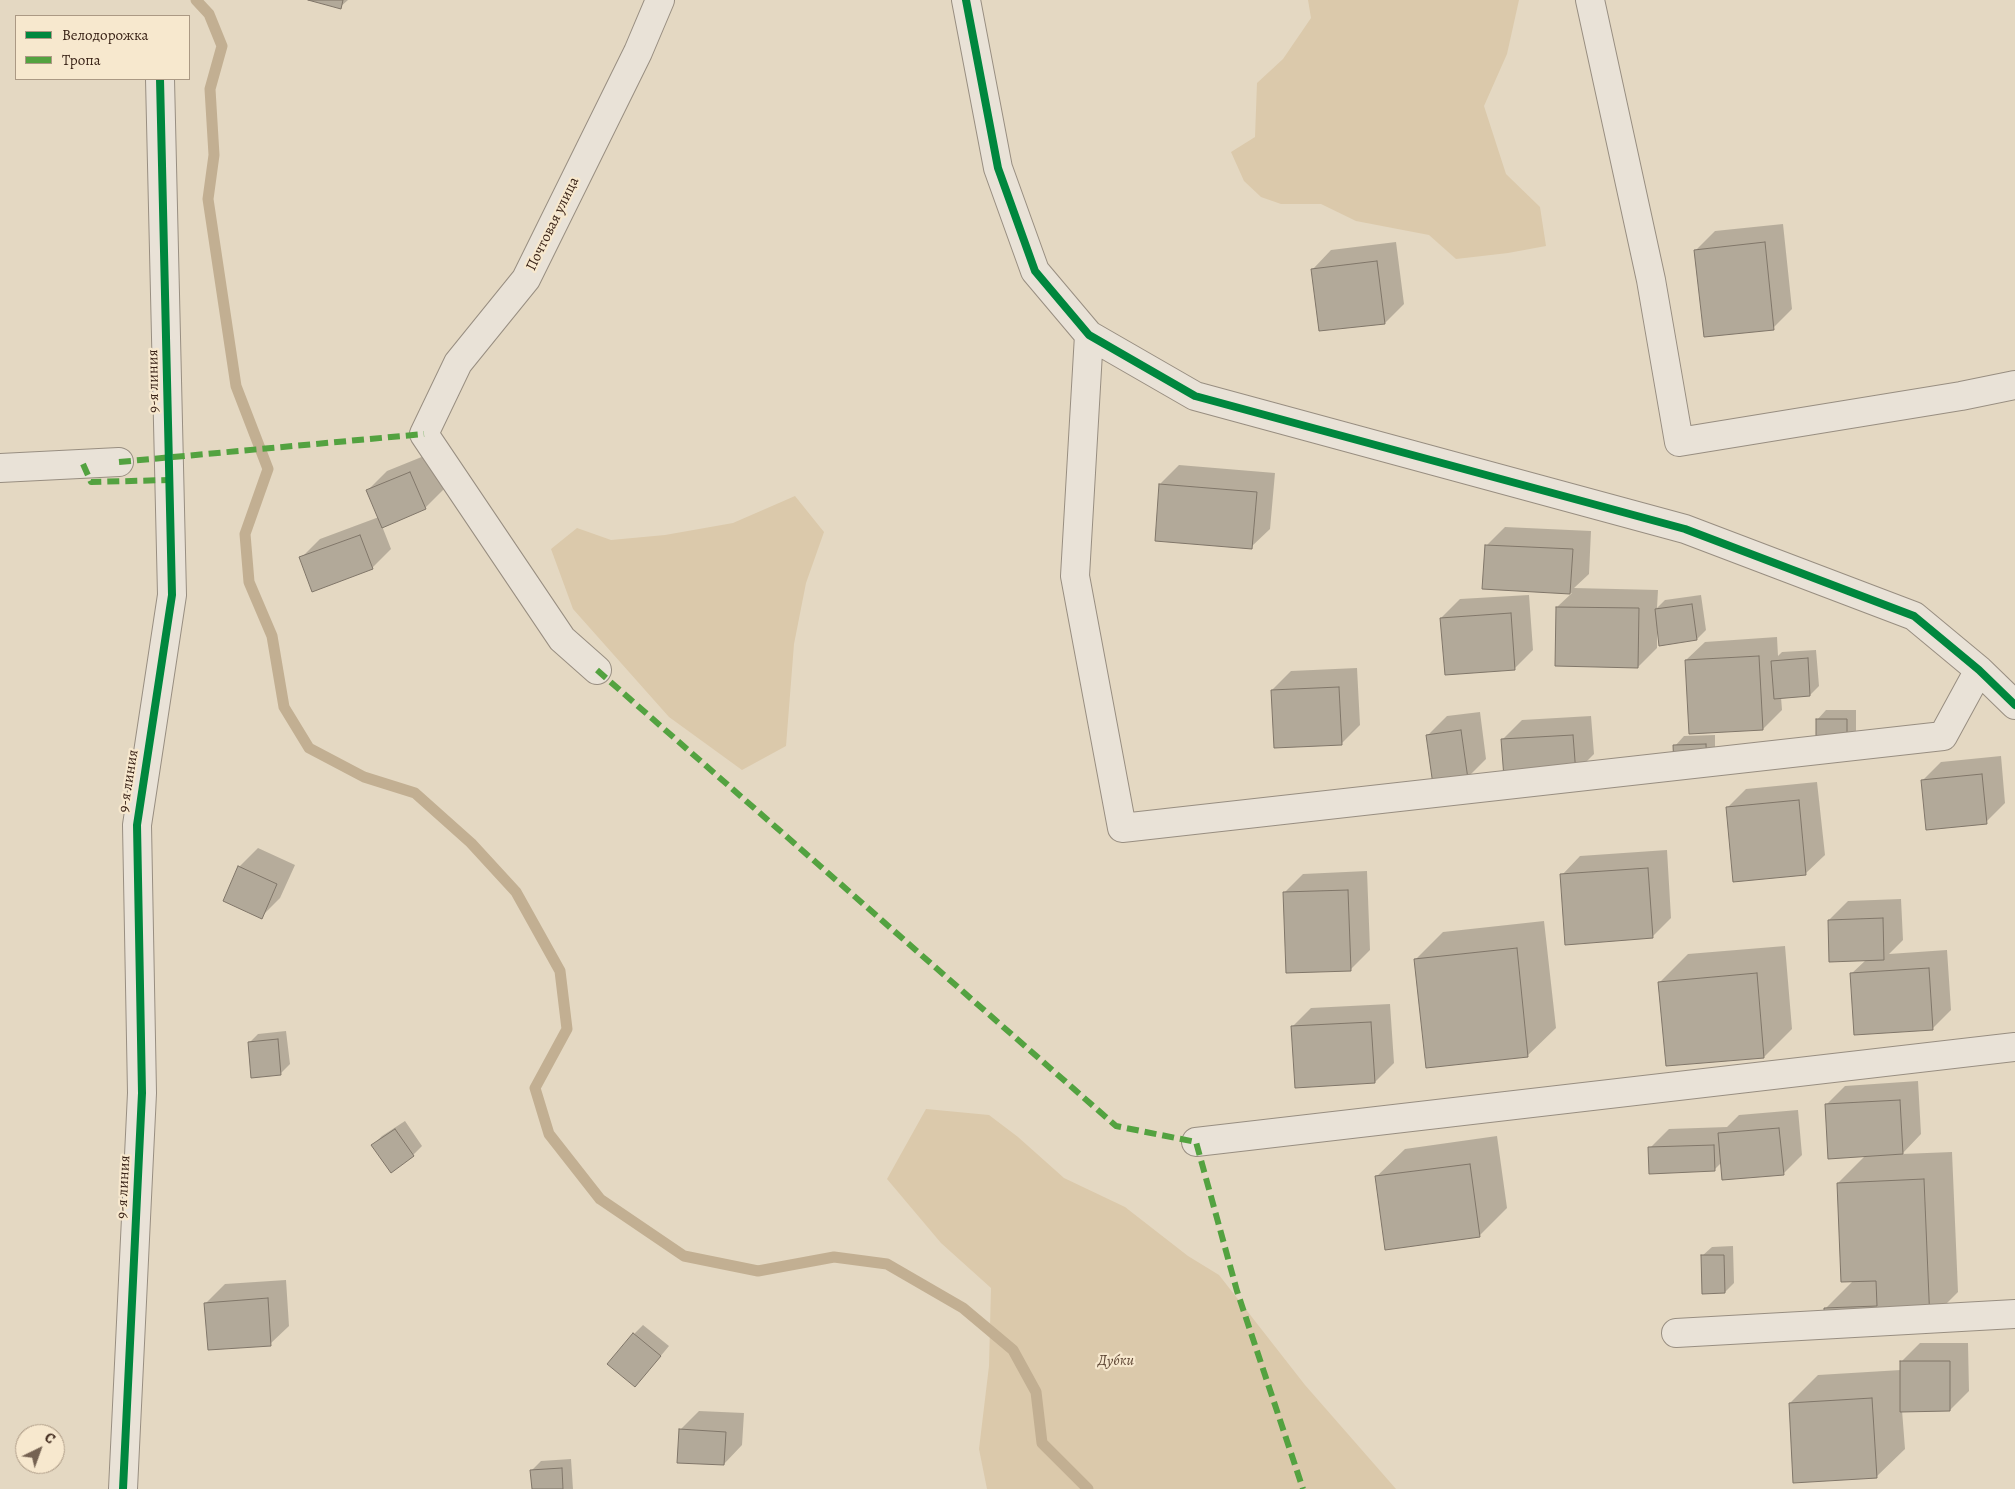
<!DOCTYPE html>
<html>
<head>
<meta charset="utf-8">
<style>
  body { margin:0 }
  #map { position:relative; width:2015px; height:1489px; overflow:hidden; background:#e4d8c2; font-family:Alegreya,serif }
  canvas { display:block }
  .legend { position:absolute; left:15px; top:15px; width:175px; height:65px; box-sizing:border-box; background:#f7e8ce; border:1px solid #ab9984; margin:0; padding:6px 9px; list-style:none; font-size:15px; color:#392216 }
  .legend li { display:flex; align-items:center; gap:10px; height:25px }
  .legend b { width:25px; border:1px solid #ab9984 }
  .north { position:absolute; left:15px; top:1424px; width:50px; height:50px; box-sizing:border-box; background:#f7e8ce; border:1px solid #ab9984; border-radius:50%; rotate:42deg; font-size:14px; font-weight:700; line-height:20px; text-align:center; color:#392216 }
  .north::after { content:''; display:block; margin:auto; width:18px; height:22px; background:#756252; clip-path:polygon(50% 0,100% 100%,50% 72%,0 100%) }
</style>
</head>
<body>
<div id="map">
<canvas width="2015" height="1489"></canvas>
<ul class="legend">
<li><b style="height:6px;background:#00873e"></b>Велодорожка</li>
<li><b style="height:6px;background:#53a240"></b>Тропа</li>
</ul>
<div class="north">С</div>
</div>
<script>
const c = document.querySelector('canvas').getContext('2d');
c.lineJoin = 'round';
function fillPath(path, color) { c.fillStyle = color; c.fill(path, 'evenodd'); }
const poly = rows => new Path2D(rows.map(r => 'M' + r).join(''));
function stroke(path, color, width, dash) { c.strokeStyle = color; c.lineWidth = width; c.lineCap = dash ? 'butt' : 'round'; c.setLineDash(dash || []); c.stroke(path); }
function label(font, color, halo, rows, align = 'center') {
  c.font = font + ' Alegreya,serif'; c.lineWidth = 4.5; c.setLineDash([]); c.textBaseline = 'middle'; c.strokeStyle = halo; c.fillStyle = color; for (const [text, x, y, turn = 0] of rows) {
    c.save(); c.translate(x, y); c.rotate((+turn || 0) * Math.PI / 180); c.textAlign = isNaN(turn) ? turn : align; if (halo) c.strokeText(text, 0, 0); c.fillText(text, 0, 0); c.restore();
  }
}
const green = poly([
  [1308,0,1519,0,1507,54,1484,106,1506,174,1540,207,1546,246,1508,253,1456,259,1429,235,1356,221,1321,204,1281,204,1261,197,1244,181,1231,152,1255,137,1257,83,1283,59,1311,18],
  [795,496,824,532,806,583,794,644,786,746,742,770,669,717,573,609,551,549,577,528,611,540,665,535,733,523],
  [926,1109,989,1115,1018,1137,1064,1178,1125,1207,1188,1256,1219,1275,1305,1385,1396,1489,987,1489,979,1449,989,1366,991,1288,941,1243,887,1179]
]);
const shadow = poly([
  [313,0,348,0,340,7],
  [1783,224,1792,309,1773,328,1696,250,1715,231],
  [1396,242,1404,304,1385,323,1313,269,1331,250],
  [429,454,444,489,425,508,382,526,391,549,372,568,301,558,320,539,379,517,368,490,387,471],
  [1179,465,1275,473,1270,529,1251,547,1160,484],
  [1505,527,1591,531,1589,574,1574,588,1658,590,1657,608,1665,600,1701,595,1706,630,1697,639,1657,629,1657,648,1638,667,1557,607,1572,593,1484,588,1486,546],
  [1529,595,1533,650,1514,669,1441,618,1460,599],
  [1777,637,1778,656,1782,652,1816,650,1819,686,1810,695,1781,697,1782,710,1763,729,1686,660,1705,642],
  [1357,668,1360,725,1341,744,1272,690,1291,671],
  [1826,710,1856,710,1856,738,1817,720],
  [1480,712,1486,759,1467,778,1428,735,1447,716],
  [1591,716,1594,754,1575,773,1503,739,1522,720],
  [1715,735,1715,757,1675,746,1684,736],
  [2001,756,2005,803,1986,822,1922,781,1941,762],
  [1817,782,1825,855,1806,873,1727,808,1746,789],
  [258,848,295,865,280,898,261,917,239,867],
  [1667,850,1671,918,1652,937,1562,875,1580,856],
  [1367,871,1370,950,1351,969,1284,893,1303,874],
  [1901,899,1903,940,1889,954,1947,950,1951,1010,1932,1029,1851,974,1866,960,1829,920,1848,901],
  [1544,921,1556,1028,1527,1056,1415,960,1443,932],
  [1785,946,1792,1029,1764,1057,1660,982,1688,954],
  [1390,1004,1394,1063,1375,1082,1292,1027,1311,1008],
  [286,1031,290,1064,280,1074,249,1043,258,1034],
  [1918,1081,1921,1134,1902,1154,1952,1152,1958,1292,1930,1320,1825,1309,1853,1281,1838,1183,1866,1155,1826,1105,1845,1086],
  [1798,1110,1802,1155,1783,1174,1722,1162,1714,1170,1650,1148,1669,1129,1727,1127,1739,1115],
  [405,1121,422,1146,413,1155,373,1145,382,1136],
  [1497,1136,1507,1208,1479,1236,1376,1177,1405,1149],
  [1733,1246,1734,1283,1725,1292,1702,1256,1712,1247],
  [286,1280,289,1326,270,1344,206,1303,225,1284],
  [643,1325,669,1346,644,1376,634,1334],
  [1920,1343,1968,1343,1969,1391,1950,1410,1902,1410,1905,1449,1876,1477,1790,1403,1818,1375,1901,1370,1901,1362],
  [699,1411,744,1413,742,1445,724,1464,680,1430],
  [571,1459,573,1489,533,1489,531,1471,541,1461]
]);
const stream = poly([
  [196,0,209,14,222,46,210,89,214,155,208,199,236,386,268,469,245,534,249,582,272,636,284,707,309,748,364,777,415,793,471,843,516,892,560,971,567,1029,535,1088,549,1134,600,1199,684,1256,758,1271,834,1257,887,1264,963,1308,1013,1350,1036,1392,1042,1443,1088,1489]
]);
const building = poly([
  [308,0,343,0,341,9,308,0],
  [1765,242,1774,330,1704,337,1694,250,1765,242],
  [1377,261,1385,324,1319,331,1311,269,1377,261],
  [410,472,426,509,382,528,366,490,410,472],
  [1159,484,1257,492,1252,549,1155,541,1159,484],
  [360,535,373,569,312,592,299,557,360,535],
  [1485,545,1573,549,1570,594,1482,589,1485,545],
  [1692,604,1697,640,1659,646,1655,609,1692,604],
  [1556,607,1639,608,1638,668,1555,666,1556,607],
  [1511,613,1515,670,1445,675,1440,618,1511,613],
  [1759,656,1763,730,1689,734,1685,660,1759,656],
  [1808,658,1810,696,1774,699,1771,661,1808,658],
  [1339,687,1342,745,1274,748,1271,690,1339,687],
  [1816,719,1847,719,1847,748,1816,749,1816,719],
  [1461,730,1468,779,1433,785,1426,735,1461,730],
  [1573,735,1576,774,1504,778,1501,739,1573,735],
  [1706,744,1707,768,1674,768,1673,745,1706,744],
  [1982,774,1987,824,1926,830,1921,780,1982,774],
  [1799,800,1806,875,1733,882,1726,807,1799,800],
  [238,866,277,884,262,919,223,901,238,866],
  [1648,868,1653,938,1565,945,1560,874,1648,868],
  [1348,890,1351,971,1286,973,1283,892,1348,890],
  [1883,918,1884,960,1829,962,1828,920,1883,918],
  [1517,948,1528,1057,1426,1068,1414,959,1517,948],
  [1929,968,1933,1030,1854,1035,1850,973,1929,968],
  [1757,973,1764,1058,1666,1066,1658,982,1757,973],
  [1371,1022,1375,1083,1295,1088,1291,1026,1371,1022],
  [278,1039,281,1075,251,1078,248,1042,278,1039],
  [1900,1100,1903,1154,1828,1159,1825,1104,1900,1100],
  [1779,1128,1784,1175,1722,1180,1718,1133,1779,1128],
  [395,1129,414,1156,391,1173,371,1145,395,1129],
  [1714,1145,1715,1171,1649,1174,1648,1147,1714,1145],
  [1470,1164,1480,1237,1385,1250,1375,1176,1470,1164],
  [1924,1179,1930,1322,1824,1326,1824,1308,1877,1306,1876,1281,1841,1282,1837,1183,1924,1179],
  [1701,1255,1724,1255,1725,1293,1702,1294,1701,1255],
  [268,1298,271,1346,208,1350,204,1303,268,1298],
  [633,1333,661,1356,635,1387,607,1364,633,1333],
  [1900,1361,1950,1361,1950,1411,1900,1412,1900,1361],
  [1872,1398,1877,1478,1793,1483,1789,1403,1872,1398],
  [679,1429,726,1432,724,1465,677,1463,679,1429],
  [562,1468,563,1489,532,1489,530,1470,562,1468]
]);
const minor = poly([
  [966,0,998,168,1035,271,1089,335,1195,396,1685,529,1914,616,1979,670,2015,705],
  [1590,0,1651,280,1679,442,1961,396,2015,385],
  [1089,335,1075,576,1122,828,1943,736,1979,670],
  [0,468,119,462],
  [597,670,562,639,424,434,458,363,526,279,638,52,660,0],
  [1196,1142,2015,1047],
  [1676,1333,2015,1314],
  [123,1489,142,1093,137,825,172,595,160,79]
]);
const quiet = poly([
  [119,462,424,434],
  [83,464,91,482,170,480],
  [597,670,1116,1126,1196,1142,1237,1291,1303,1489]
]);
const cycleway = poly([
  [966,0,998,168,1035,271,1089,335,1195,396,1685,529,1914,616,1979,670,2015,705],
  [123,1489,142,1093,137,825,172,595,160,79]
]);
const streetNames = [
  ["Почтовая улица",553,224,-64],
  ["9-я линия",154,381,-91],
  ["9-я линия",129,781,-81],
  ["9-я линия",124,1187,-87]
];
const parkNames = [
  ["Дубки",1116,1361]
];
fillPath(green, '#dbc9ab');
fillPath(shadow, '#0003');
stroke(stream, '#c2af92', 11);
fillPath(building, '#b2a999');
stroke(building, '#807669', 1);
stroke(minor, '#988e81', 30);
stroke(minor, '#e9e2d7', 28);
stroke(quiet, '#53a240', 6, [12, 6]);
stroke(cycleway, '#00873e', 8);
label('15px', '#392216', '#f7e8ce', streetNames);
label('italic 15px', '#604836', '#f7e8ce', parkNames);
</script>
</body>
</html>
